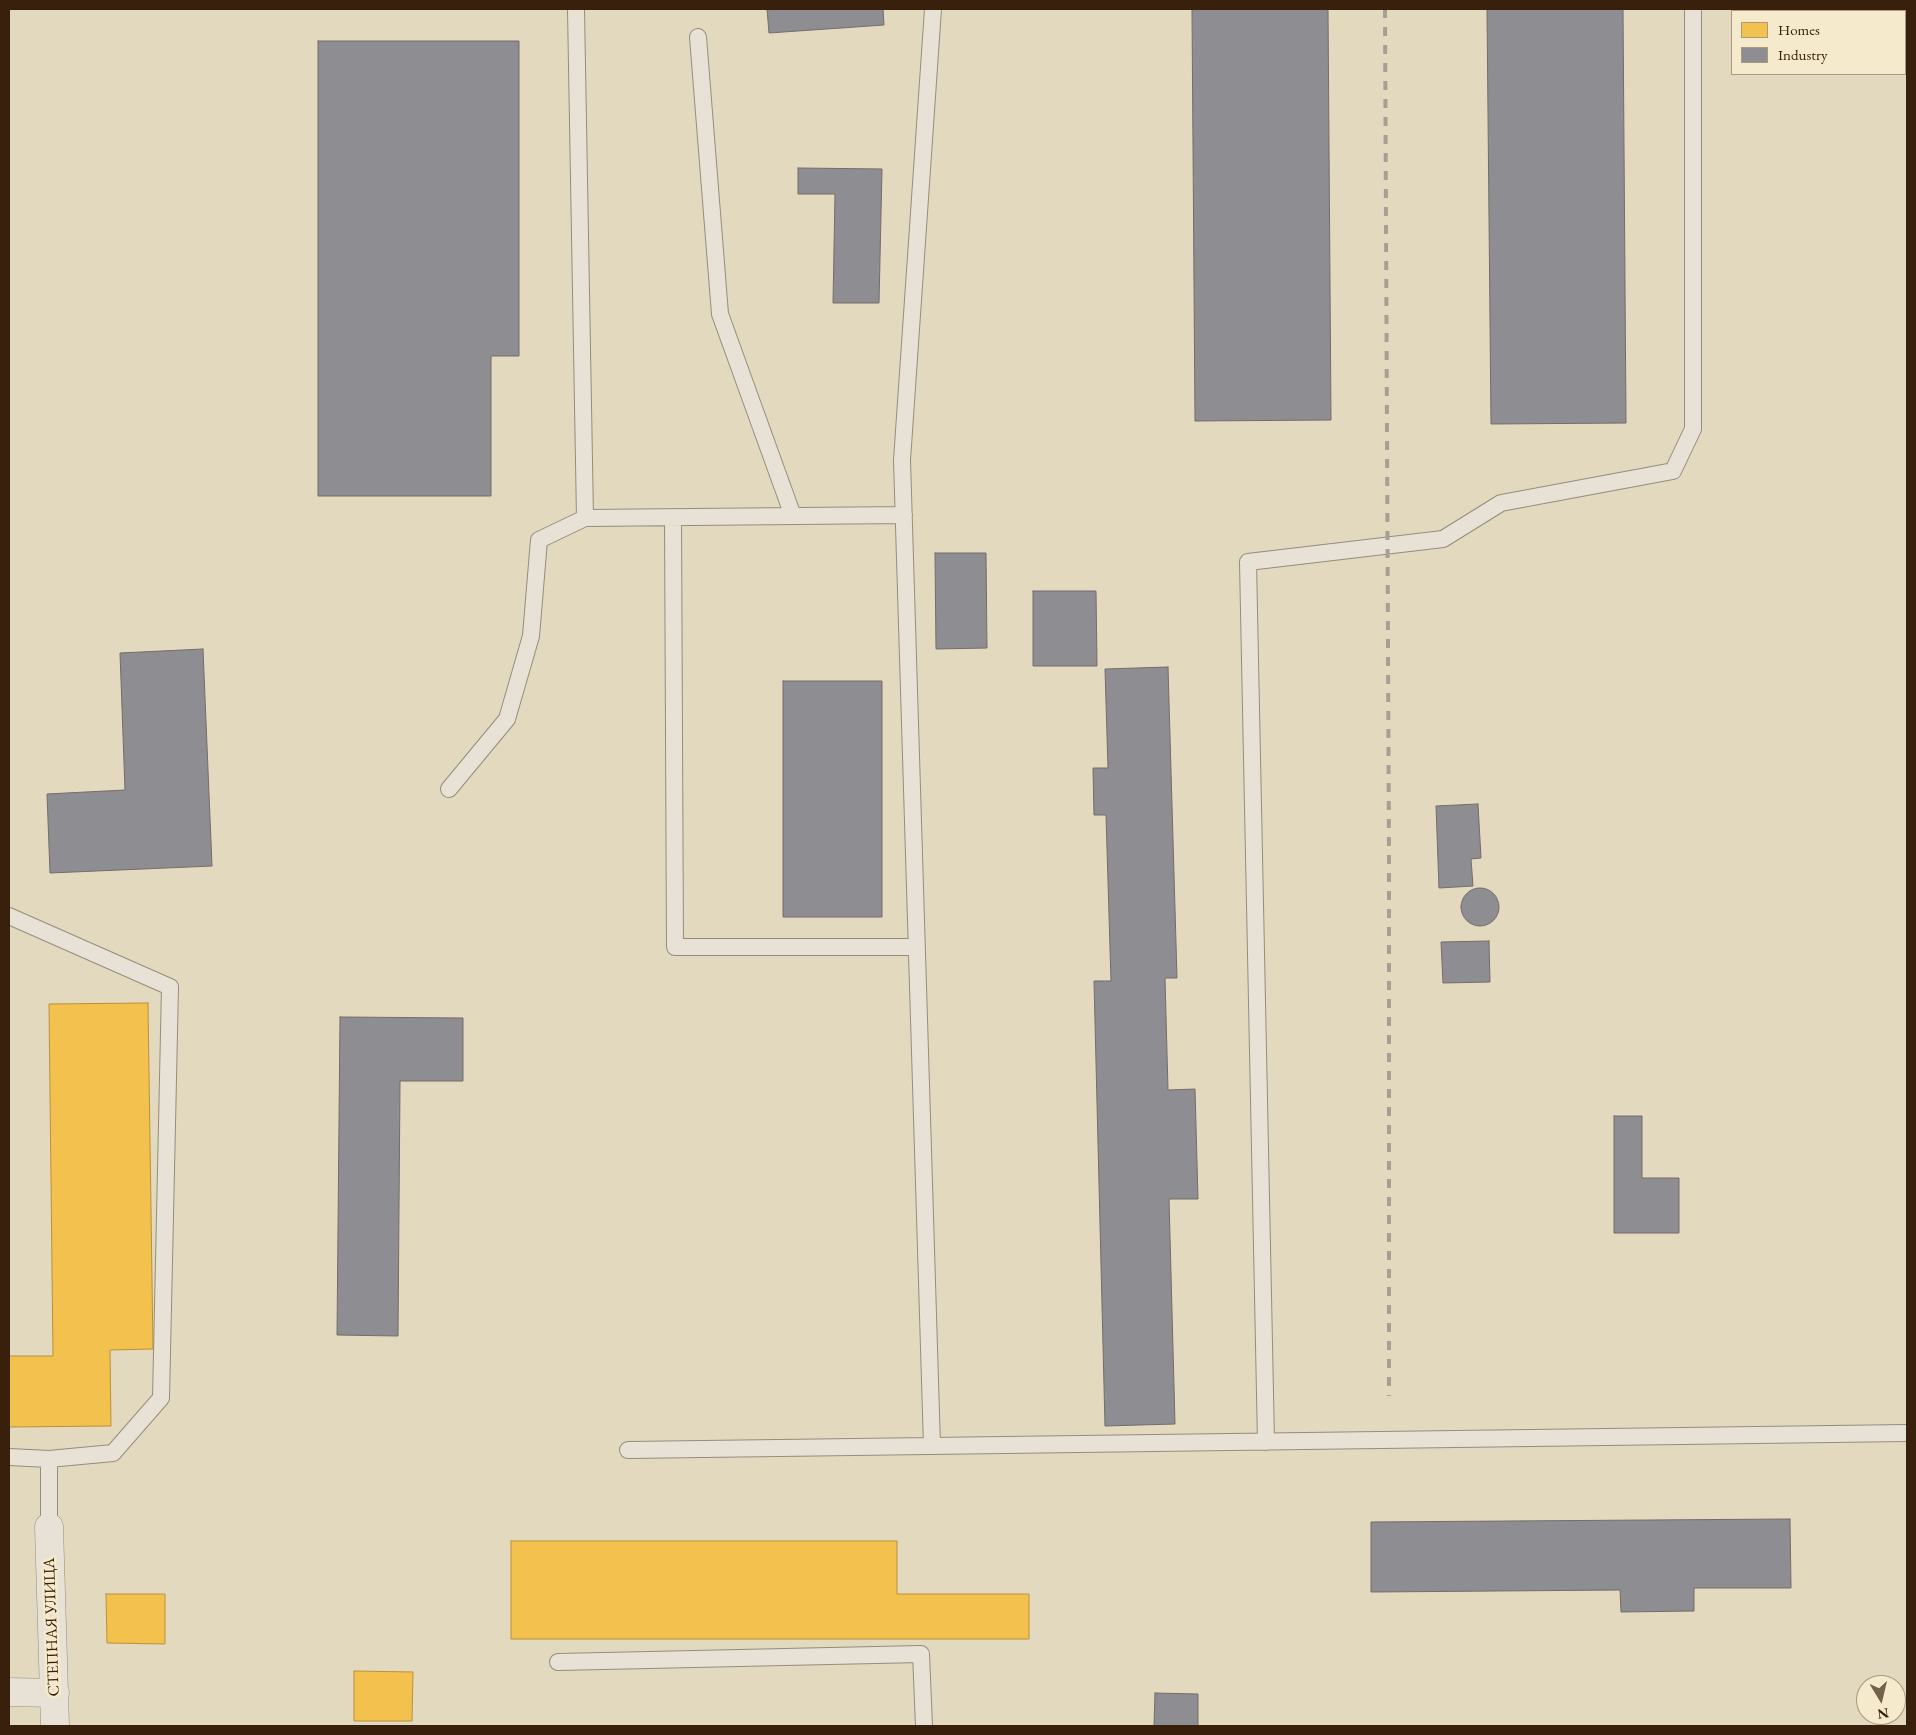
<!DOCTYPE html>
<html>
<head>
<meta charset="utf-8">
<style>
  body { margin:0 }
  #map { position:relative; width:1916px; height:1735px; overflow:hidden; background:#e2d9bf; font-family:"EB Garamond",serif }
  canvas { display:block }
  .frame { position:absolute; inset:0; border:10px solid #38200c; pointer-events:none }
  .legend { position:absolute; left:1731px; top:10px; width:175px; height:65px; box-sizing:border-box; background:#f5eacc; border:1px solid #a9997f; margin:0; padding:6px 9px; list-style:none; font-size:15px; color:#38200c }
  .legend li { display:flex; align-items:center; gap:10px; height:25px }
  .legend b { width:25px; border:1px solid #a9997f }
  .north { position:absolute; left:1856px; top:1675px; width:50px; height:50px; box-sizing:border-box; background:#f5eacc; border:1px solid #a9997f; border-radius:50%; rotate:171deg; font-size:14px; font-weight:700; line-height:20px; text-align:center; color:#38200c }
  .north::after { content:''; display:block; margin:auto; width:18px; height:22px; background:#74614b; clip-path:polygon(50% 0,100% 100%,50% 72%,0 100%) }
</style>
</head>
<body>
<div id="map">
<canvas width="1916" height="1735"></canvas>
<div class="frame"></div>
<ul class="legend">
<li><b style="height:14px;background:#f2c14e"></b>Homes</li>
<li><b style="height:14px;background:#8d8d92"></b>Industry</li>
</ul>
<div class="north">N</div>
</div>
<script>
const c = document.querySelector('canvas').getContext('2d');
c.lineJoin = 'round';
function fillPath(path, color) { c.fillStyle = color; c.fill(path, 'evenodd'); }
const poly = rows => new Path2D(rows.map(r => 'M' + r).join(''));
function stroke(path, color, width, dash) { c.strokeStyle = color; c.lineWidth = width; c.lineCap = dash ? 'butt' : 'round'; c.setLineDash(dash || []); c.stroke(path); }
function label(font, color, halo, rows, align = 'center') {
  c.font = font + ' "EB Garamond",serif'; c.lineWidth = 5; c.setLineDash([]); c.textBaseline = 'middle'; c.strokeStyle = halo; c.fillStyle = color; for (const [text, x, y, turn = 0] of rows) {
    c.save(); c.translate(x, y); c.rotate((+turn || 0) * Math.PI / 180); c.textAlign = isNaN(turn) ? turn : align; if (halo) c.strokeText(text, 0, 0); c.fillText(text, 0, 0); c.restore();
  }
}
const homes = poly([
  [148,1003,153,1349,110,1350,111,1426,9,1427,9,1356,53,1356,49,1004,148,1003],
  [511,1541,897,1541,897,1594,1029,1594,1029,1639,511,1639,511,1541],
  [106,1594,165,1594,165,1644,107,1643,106,1594],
  [354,1671,413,1672,412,1721,354,1721,354,1671]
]);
const industry = poly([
  [767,9,883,9,884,25,769,33,767,9],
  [1192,9,1328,9,1331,420,1195,421,1192,9],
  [1487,9,1623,9,1626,423,1491,424,1487,9],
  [318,41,519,41,519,356,491,356,491,496,318,496,318,41],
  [798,168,882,169,879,303,833,303,835,194,798,194,798,168],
  [935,553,986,553,987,648,936,649,935,553],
  [1033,591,1096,591,1097,666,1033,666,1033,591],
  [203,649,212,866,50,873,47,794,125,790,120,653,203,649],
  [1168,667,1177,978,1165,978,1168,1090,1195,1089,1198,1199,1169,1199,1175,1424,1105,1426,1094,981,1111,981,1106,815,1094,815,1093,768,1108,768,1105,669,1168,667],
  [783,681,882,681,882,917,783,917,783,681],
  [1478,804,1481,858,1471,859,1473,886,1439,888,1436,806,1478,804],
  '1461 907a19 19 0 1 1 38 0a19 19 0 1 1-38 0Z',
  [1489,941,1490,982,1443,983,1441,942,1489,941],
  [340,1017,463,1018,463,1081,400,1081,398,1336,337,1335,340,1017],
  [1614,1116,1642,1116,1642,1178,1679,1178,1679,1233,1614,1233,1614,1116],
  [1790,1519,1791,1588,1694,1588,1694,1611,1621,1612,1620,1590,1371,1592,1371,1522,1790,1519],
  [1155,1693,1198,1694,1198,1726,1154,1726,1155,1693]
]);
const lane = poly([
  [576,9,585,518],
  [698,37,720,314,793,516],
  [673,517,675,947,917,947],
  [449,789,507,719,531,636,539,540,585,518,904,515],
  [9,916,170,987,161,1398,113,1453,49,1459,9,1457],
  [1266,1442,1248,562,1443,539,1501,503,1673,471,1693,429,1693,9],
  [932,1446,902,460,933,9],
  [628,1450,1907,1433],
  [49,1459,49,1527],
  [558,1662,921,1654,924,1726]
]);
const street = poly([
  [49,1527,55,1726],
  [9,1692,55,1693]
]);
const rail = poly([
  [1385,9,1389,856,1389,1396]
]);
const streetNames = [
  ["СТЕПНАЯ УЛИЦА",52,1627,-92]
];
fillPath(homes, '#f2c14e');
stroke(homes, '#ba913a', 1);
fillPath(industry, '#8d8d92');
stroke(industry, '#746c6a', 1);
stroke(lane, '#958d7c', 18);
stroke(street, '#958d7c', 29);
stroke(lane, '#e7e2d5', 16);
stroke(street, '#e7e2d5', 28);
stroke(rail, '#a6a094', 4, [9, 9]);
label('16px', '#38200c', '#f5eacc', streetNames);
</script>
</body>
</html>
